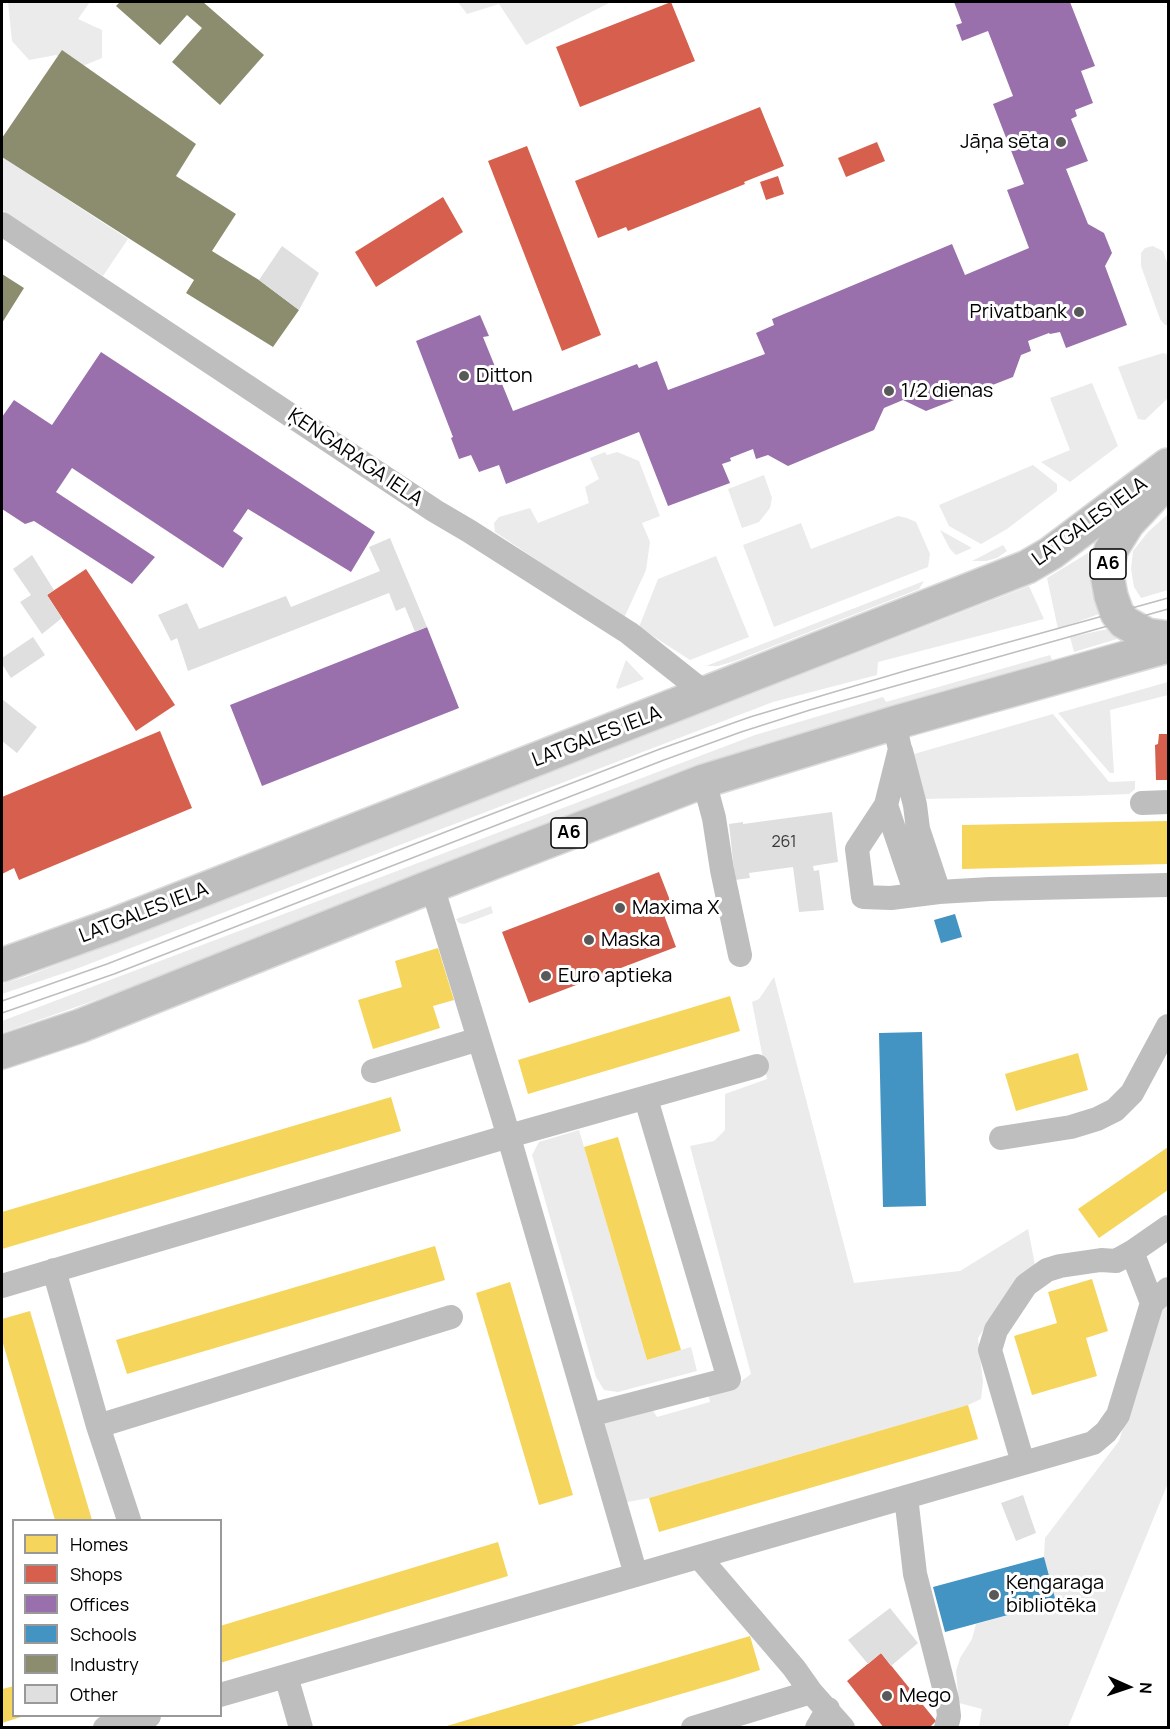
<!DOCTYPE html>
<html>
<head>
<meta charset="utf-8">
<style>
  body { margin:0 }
  #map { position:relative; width:1170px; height:1729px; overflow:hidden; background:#fff; font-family:Manrope,sans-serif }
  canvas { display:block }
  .frame { position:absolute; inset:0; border:3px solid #000; pointer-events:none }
  .legend { position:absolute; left:12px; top:1519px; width:210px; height:198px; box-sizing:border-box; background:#fff; border:2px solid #999; margin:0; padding:8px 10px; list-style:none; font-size:18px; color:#000 }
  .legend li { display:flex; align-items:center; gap:12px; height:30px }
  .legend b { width:30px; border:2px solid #999 }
  .north { position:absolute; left:1098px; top:1657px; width:60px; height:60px; -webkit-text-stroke:4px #fff; paint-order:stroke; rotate:93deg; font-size:16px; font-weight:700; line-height:24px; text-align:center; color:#000 }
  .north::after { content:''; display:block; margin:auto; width:21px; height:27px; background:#000; clip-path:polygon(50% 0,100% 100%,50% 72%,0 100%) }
</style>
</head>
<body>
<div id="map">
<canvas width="1170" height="1729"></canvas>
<div class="frame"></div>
<ul class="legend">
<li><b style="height:16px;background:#f6d55c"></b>Homes</li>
<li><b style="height:16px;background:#d6604d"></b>Shops</li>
<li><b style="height:16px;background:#9970ab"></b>Offices</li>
<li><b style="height:16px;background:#4393c3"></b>Schools</li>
<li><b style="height:16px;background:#8c8c6e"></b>Industry</li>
<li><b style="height:16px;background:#dfdfdf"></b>Other</li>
</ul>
<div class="north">N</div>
</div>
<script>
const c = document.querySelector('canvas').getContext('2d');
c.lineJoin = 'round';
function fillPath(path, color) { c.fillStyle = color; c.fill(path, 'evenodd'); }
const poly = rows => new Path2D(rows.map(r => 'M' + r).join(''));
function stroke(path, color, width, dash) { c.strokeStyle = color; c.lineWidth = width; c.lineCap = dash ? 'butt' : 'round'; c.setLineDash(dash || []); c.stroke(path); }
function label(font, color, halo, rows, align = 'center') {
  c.font = font + ' Manrope,sans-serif'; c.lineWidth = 6; c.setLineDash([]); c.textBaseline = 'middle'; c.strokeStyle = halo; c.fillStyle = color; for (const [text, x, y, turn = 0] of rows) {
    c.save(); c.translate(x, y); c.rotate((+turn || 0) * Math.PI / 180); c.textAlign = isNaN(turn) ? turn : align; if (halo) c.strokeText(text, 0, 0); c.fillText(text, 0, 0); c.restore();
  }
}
const green = poly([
  [8,2,90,2,78,19,102,30,102,58,78,68,56,55,29,60,12,41],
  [458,2,611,2,526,45,499,4,467,14],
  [2,157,128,239,103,276,2,210],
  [1153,246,1163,251,1168,265,1168,325,1165,325,1160,319,1141,266,1141,253,1145,248],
  [1163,353,1168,355,1168,398,1145,420,1138,419,1118,367],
  [1092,383,1118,446,1070,482,1041,462,1070,450,1050,398],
  [605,452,607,455,617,452,639,461,660,516,642,523,650,542,646,570,624,618,495,532,494,523,499,517,530,508,538,523,589,503,585,487,599,479,590,458],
  [1033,465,1057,484,1057,491,1007,529,981,544,949,526,939,505],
  [764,475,772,498,770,508,759,522,742,528,728,489],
  [1168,514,1168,590,1141,598,1134,587,1131,569,1133,551,1148,532],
  [898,516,907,518,916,522,930,554,928,567,774,627,743,545,801,523,811,549],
  [940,530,972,548,956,555,950,549],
  [1003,545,1007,551,997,558,986,561,972,561],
  [1088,553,1091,588,1099,614,1058,629,1047,578],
  [716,556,749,637,690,660,639,627,658,579],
  [924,581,919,589,735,661,718,666,706,666],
  [1029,586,1044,619,878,662,877,675,773,702,76,969,2,994,2,984,25,977],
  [1108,629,1117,639,1074,652,1070,637],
  [1050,655,1052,660,760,745,127,989,2,1033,2,1021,755,735,883,697,886,702],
  [626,660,644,679,618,689,616,687],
  [1168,682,1168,695,1110,710,1114,773,1110,773,1058,713],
  [1053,714,1109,782,1135,781,1135,789,1129,794,1078,796,922,799,914,754],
  [491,906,493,913,464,924,459,923,456,919],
  [774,977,854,1283,960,1271,1028,1229,1035,1265,1018,1276,978,1338,983,1382,981,1399,968,1405,649,1498,622,1503,598,1420,649,1404,657,1417,710,1402,708,1393,740,1382,751,1374,690,1146,714,1141,725,1130,725,1094,767,1079,752,1002,759,999],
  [579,1130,647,1360,691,1347,697,1371,618,1392,604,1390,596,1377,532,1155,539,1142],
  [1168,1300,1168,1483,1068,1727,979,1727,982,1709,959,1703,956,1671,960,1658,972,1639,976,1624,1056,1602,1044,1557,1045,1538,1119,1441,1155,1323,1163,1304]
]);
const homes = poly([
  [1168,821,1168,864,962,869,962,825],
  [438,948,454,1000,433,1006,440,1028,373,1049,358,1000,402,987,395,961],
  [730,996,740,1031,528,1094,518,1060],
  [1078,1053,1088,1090,1016,1111,1005,1074],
  [391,1097,401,1131,2,1249,2,1212],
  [618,1137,681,1350,647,1360,584,1147],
  [1168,1147,1168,1190,1099,1238,1078,1209],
  [435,1246,445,1280,127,1374,116,1340],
  [1092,1279,1108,1331,1086,1338,1097,1376,1032,1395,1014,1336,1057,1323,1048,1292],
  [510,1282,573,1495,539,1505,476,1293],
  [30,1311,92,1520,55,1520,2,1340,2,1319],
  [968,1405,978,1439,659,1532,649,1498],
  [498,1542,508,1576,220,1663,220,1626],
  [750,1636,760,1670,732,1679,565,1728,440,1728],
  [14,1686,14,1716,24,1716,2,1723,2,1689]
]);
const shops = poly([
  [671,2,695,61,580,107,556,47],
  [760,107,784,166,744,182,745,184,628,231,626,227,598,238,575,181],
  [877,142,885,161,846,177,838,158],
  [527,146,601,335,562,351,488,161],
  [778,176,784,194,766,200,760,182],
  [443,197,463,232,376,287,355,252],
  [86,569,175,705,136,731,47,595],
  [160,731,192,808,19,880,14,868,2,874,2,797],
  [1159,734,1168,734,1168,780,1156,780,1155,745,1158,744],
  [659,872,671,903,661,907,676,947,529,1003,502,932],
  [881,1653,936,1721,929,1728,884,1728,847,1681]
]);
const offices = poly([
  [954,2,1070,2,1095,66,1081,71,1093,103,1075,110,1077,116,1071,119,1088,161,1066,169,1088,224,1104,233,1112,253,1105,266,1127,325,1066,348,1060,332,1050,334,1049,333,1028,341,1031,351,1021,355,1013,377,926,411,903,400,884,408,874,430,788,466,768,455,756,459,753,449,730,458,731,461,722,464,730,483,668,506,639,432,506,484,499,465,479,472,471,455,459,459,451,438,453,437,416,341,480,315,489,336,483,337,513,411,637,364,639,368,657,361,668,390,765,354,756,333,774,325,772,319,952,244,965,275,1029,248,1007,190,1024,184,993,104,1013,96,988,31,962,41,956,25,962,23],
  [101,352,375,532,351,572,248,509,233,531,243,538,223,568,72,468,56,492,155,557,132,584,34,521,25,524,2,509,2,417,14,400,52,425],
  [427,627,459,708,262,786,230,705]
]);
const schools = poly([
  [955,914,962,937,941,943,934,920],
  [922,1032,926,1206,883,1207,879,1033],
  [1044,1557,1056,1602,945,1632,933,1587]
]);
const industry = poly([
  [120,2,203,2,264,55,220,105,172,62,202,28,187,15,160,45,116,6],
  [62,50,196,144,176,176,236,214,212,251,259,280,299,310,273,347,186,293,194,280,2,157,2,138],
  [2,274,24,288,2,323]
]);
const building = poly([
  [282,246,319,273,299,310,259,280],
  [390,538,427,627,415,632,405,607,396,611,389,593,188,671,177,638,171,641,158,615,187,603,199,629,286,596,291,607,380,571,369,547],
  [32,555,54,590,47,595,62,618,42,634,20,602,31,595,13,569],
  [33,637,45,655,11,678,2,664,2,658],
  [2,699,37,727,17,753,2,741],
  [832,812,838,862,813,866,814,871,819,870,824,910,799,912,793,867,749,873,750,878,735,880,729,824,743,822,743,824],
  [1023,1495,1036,1533,1016,1541,1001,1503],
  [890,1608,918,1643,891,1666,881,1653,868,1664,848,1640]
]);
const minor = poly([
  [2,224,435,511,469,531,629,633,706,694],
  [894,723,900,749,886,805,916,894],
  [901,751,915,805,918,829,939,892],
  [704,781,714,818,722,870,740,955],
  [1142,803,1168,802],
  [886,805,857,849,863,897,891,898,939,892,990,889,1168,885],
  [432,886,503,1117,636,1575],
  [373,1071,479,1039],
  [1001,1138,1071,1127,1097,1119,1115,1110,1132,1093,1168,1026],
  [54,1270,98,1426,451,1317],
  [2,1286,509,1136,757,1066],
  [1152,1303,1168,1289],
  [590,1415,729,1379,646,1099],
  [98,1426,129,1520],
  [1023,1463,990,1350,996,1330,1026,1285,1047,1270,1060,1266,1101,1260,1116,1261,1132,1252],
  [906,1497,915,1574,947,1699,949,1716,946,1728],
  [699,1557,794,1668,811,1692,843,1728],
  [286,1676,301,1728],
  [220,1695,1093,1443,1106,1432,1118,1415,1152,1303,1132,1252,1168,1227],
  [105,1728,149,1716],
  [693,1728,811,1692],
  [817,1728,828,1709]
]);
const trunk = poly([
  [1158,491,1128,523,1111,550,1108,566,1108,580,1111,596,1117,613,1124,622,1147,635,1168,638],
  [2,965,113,925,1027,567,1051,553,1168,465],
  [2,1052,80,1026,432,886,704,781,894,723,1168,646]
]);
const tram = poly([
  [2,1001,107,964,471,822,660,749,750,717,908,670,1168,598],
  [2,1013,114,974,664,760,741,732,810,710,1168,609]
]);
const markers = [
  [1061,142,6,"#595959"],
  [1079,312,6,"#595959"],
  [464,376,6,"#595959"],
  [889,391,6,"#595959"],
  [620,908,6,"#595959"],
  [589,940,6,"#595959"],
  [546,976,6,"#595959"],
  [994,1595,6,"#595959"],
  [887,1696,6,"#595959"]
];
const numberNames = [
  ["261",784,843]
];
const shields = [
  [1108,564,36],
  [569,833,36]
];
const shieldNames = [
  ["A6",1108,564],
  ["A6",569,833]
];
const poiNames = [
  ["Jāņa sēta",1049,142,"right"],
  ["Privatbank",1067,312,"right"],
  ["Ditton",476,376],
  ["1/2 dienas",901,391],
  ["Maxima X",632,908],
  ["Maska",601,940],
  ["Euro aptieka",558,976],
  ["Ķengaraga",1006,1583],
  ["bibliotēka",1006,1606],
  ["Mego",899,1696]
];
const streetNames = [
  ["ĶENGARAGA IELA",355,458,34],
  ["LATGALES IELA",1090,522,-36],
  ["LATGALES IELA",597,737,-21],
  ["LATGALES IELA",144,913,-21]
];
fillPath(green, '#ebebeb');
fillPath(homes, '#f6d55c');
fillPath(shops, '#d6604d');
fillPath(offices, '#9970ab');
fillPath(schools, '#4393c3');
fillPath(industry, '#8c8c6e');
fillPath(building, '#dfdfdf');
stroke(trunk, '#dbdbdb', 36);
stroke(minor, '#bebebe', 24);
stroke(trunk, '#bebebe', 33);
stroke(tram, '#bebebe', 1.5);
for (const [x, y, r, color] of markers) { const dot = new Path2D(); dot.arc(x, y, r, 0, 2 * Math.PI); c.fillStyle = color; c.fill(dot); stroke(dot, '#fff', 2); }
label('16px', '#383838', null, numberNames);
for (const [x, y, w] of shields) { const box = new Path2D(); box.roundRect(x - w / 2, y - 15, w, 30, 4.5); c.fillStyle = '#fff'; c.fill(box); stroke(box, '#000', 1.5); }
label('bold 18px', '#000', null, shieldNames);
label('20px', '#000', '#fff', poiNames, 'left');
label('20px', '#000', '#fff', streetNames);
</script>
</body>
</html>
